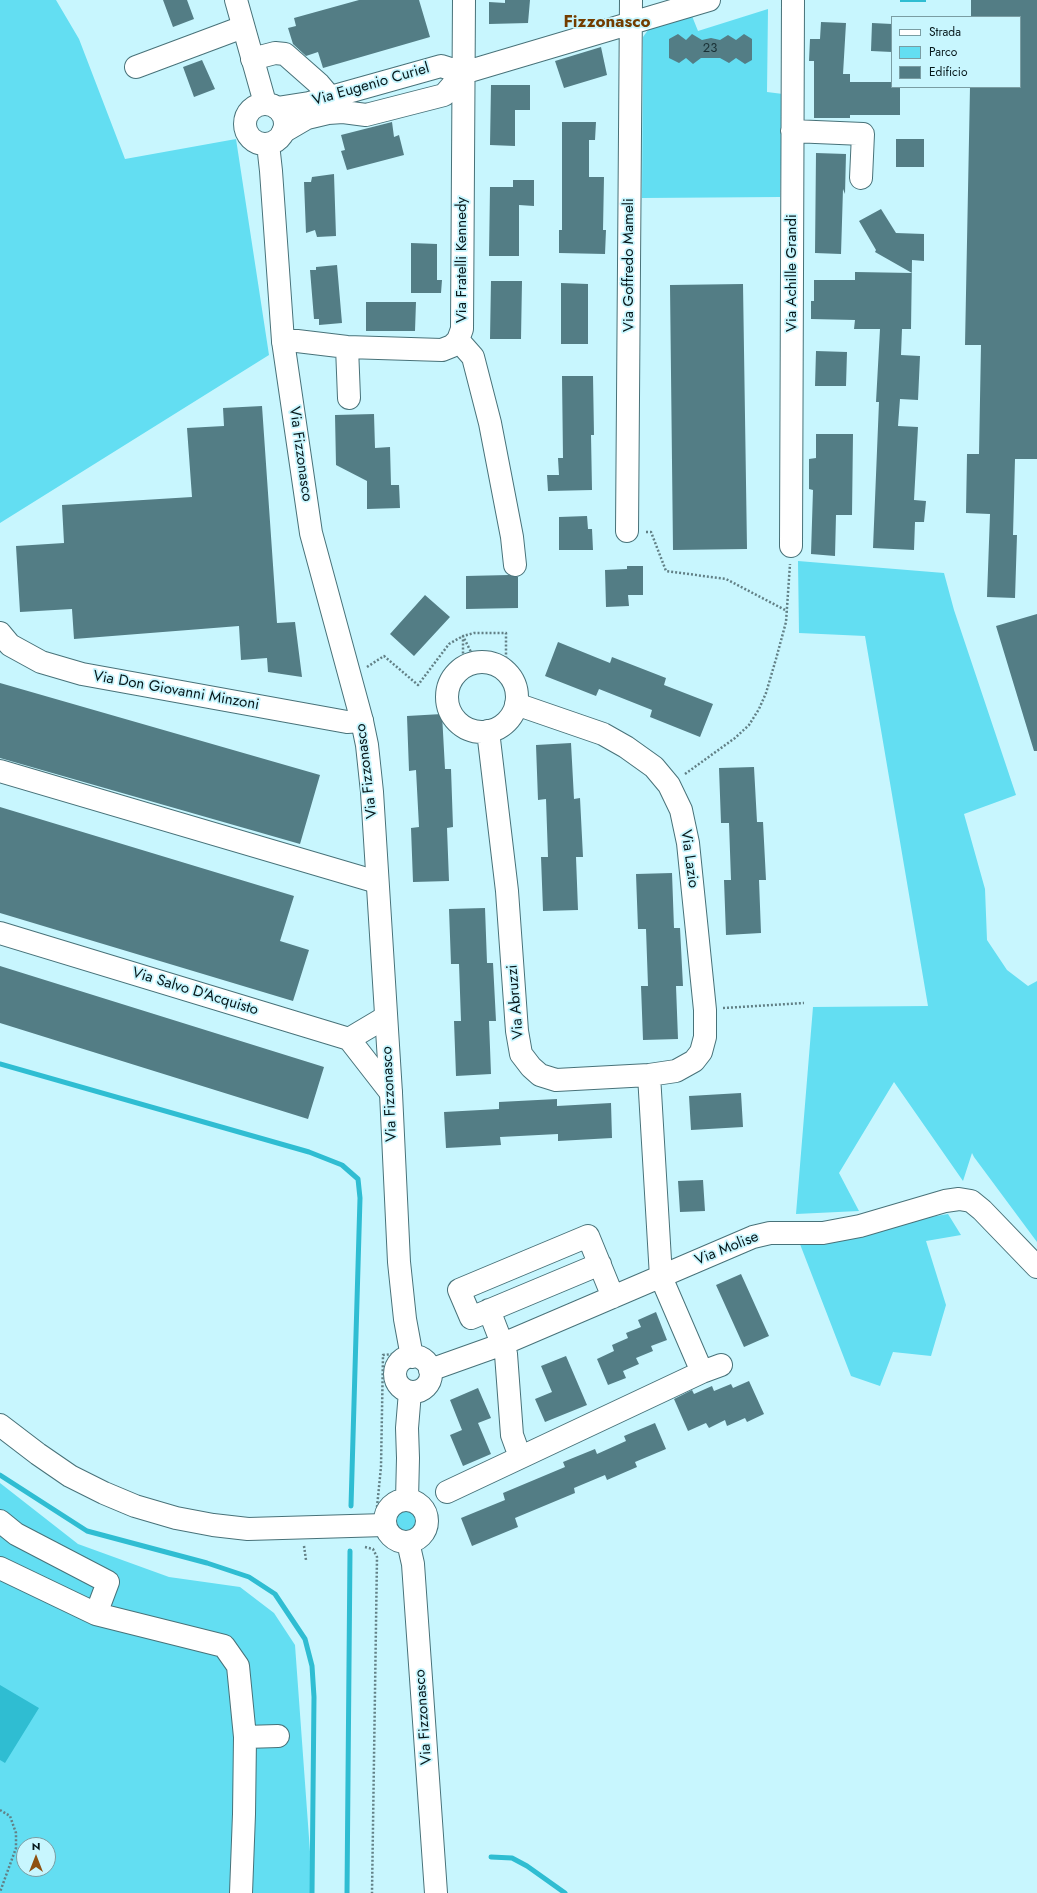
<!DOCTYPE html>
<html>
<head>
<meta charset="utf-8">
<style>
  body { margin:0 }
  #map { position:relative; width:1037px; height:1893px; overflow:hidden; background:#c8f6fe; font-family:Jost,sans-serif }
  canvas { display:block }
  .legend { position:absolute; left:891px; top:16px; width:130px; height:72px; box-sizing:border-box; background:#c8f6fe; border:1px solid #7a9da3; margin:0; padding:5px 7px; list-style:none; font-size:12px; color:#06171a }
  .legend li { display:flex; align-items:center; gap:8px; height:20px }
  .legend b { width:20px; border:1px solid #7a9da3 }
  .north { position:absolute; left:16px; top:1837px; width:40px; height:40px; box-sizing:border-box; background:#c8f6fe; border:1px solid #7a9da3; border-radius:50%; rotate:0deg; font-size:11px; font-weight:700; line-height:16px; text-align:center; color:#06171a }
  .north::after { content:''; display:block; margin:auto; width:14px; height:18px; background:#8e5112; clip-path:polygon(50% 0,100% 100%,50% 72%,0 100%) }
</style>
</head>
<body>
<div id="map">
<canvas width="1037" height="1893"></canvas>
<ul class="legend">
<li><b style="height:5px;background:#fff"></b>Strada</li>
<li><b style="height:11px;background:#63def2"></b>Parco</li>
<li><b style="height:11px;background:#537d85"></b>Edificio</li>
</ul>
<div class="north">N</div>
</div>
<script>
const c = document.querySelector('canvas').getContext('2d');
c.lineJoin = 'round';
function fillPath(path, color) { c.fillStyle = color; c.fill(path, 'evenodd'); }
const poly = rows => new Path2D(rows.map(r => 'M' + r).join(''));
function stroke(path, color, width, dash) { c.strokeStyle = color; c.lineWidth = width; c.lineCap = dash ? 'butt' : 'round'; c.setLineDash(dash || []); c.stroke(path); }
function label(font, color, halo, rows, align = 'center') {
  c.font = font + ' Jost,sans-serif'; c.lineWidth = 3.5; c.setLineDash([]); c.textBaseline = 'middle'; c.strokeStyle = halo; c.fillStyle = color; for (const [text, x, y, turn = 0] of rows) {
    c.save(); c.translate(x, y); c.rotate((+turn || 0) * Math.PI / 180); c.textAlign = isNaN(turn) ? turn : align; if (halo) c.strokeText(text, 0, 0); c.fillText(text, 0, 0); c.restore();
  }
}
const green = poly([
  [0,0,56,0,79,39,125,159,236,139,269,355,0,523],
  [768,9,767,92,783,94,780,197,642,198,643,37,648,30,692,16,698,31],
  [798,561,944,573,954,610,1016,795,964,814,985,889,987,940,1007,970,1028,986,1037,981,1037,1242,974,1157,972,1153,963,1181,894,1082,839,1173,859,1211,796,1214,813,1007,928,1006,865,636,799,633],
  [948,1214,961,1235,926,1241,946,1305,931,1356,893,1352,880,1386,851,1376,798,1239],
  [0,1483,78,1544,169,1577,240,1587,274,1613,295,1645,313,1893,0,1893],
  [24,1845,48,1845,48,1869,24,1869],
  '395 1522a11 11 0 1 1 22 0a11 11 0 1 1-22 0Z'
]);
const water = poly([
  [900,0,926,0,926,2,900,2],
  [0,1685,39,1708,5,1763,0,1760]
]);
const stream = poly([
  [0,1064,309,1152,342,1165,358,1179,360,1198,351,1506],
  [0,1475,87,1531,207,1563,249,1577,275,1594,305,1639,312,1666,314,1697,312,1893],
  [491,1857,512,1858,527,1866,565,1893],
  [347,1893,350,1551]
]);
const building = poly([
  [163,0,187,0,194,19,173,27],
  [359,0,419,0,430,37,323,68,318,52,306,56,293,44,288,28,296,26,294,18],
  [505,0,530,0,528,23,489,24,489,2,505,3],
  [971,0,1037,0,1037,459,1015,459,1013,535,1017,535,1015,598,987,597,990,514,966,513,967,454,979,454,981,345,965,345,970,87,1020,87,1020,17,971,17],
  [821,22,846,23,843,74,850,74,850,82,892,82,892,87,900,87,900,115,850,115,850,118,814,118,814,61,809,61,810,39,820,39],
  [872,23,892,24,892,52,871,51],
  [678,34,686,40,692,34,702,40,711,38,720,40,728,35,736,40,744,34,752,39,752,60,745,64,736,58,729,63,720,58,701,58,693,64,686,58,679,63,669,58,669,39],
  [601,47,607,75,564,88,555,61],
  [202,60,215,89,194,97,183,67],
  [491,85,530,85,530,110,515,110,515,146,490,145],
  [392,122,394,137,399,135,404,155,347,170,341,151,345,150,341,135],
  [562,122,596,122,595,140,589,140,589,177,604,177,603,230,606,230,605,254,559,253,559,230,562,230],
  [896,139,924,139,924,167,896,167],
  [816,153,846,154,845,194,843,189,841,254,815,253],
  [334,174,336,236,317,237,315,230,306,233,304,182,311,182,312,177],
  [513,180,534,180,534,206,519,205,519,256,489,256,490,187,513,187],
  [881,209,896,233,924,234,924,261,912,260,911,329,902,329,901,355,920,356,918,400,900,399,898,426,918,427,914,500,926,501,924,522,915,522,914,550,873,548,879,402,876,402,880,329,854,329,855,320,811,319,811,301,814,301,814,280,855,280,855,272,912,273,875,252,876,250,859,221],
  [411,243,437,244,437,280,442,280,441,293,411,293],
  [337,265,342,323,319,325,319,319,314,319,310,270,316,270,316,267],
  [491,281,522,281,521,339,490,339],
  [561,283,588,284,588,344,561,344],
  [743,284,747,549,673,550,670,285],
  [366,302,416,302,415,331,366,331],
  [816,351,847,352,846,386,815,386],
  [562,376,593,376,594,435,591,435,592,490,548,491,547,475,559,475,558,458,563,458],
  [262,406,277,623,295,622,302,677,268,672,267,658,241,660,239,626,74,639,72,609,20,612,16,546,64,543,62,505,192,497,187,428,224,426,223,408],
  [374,414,375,448,390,447,391,485,399,485,400,508,367,509,367,481,336,465,335,415],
  [816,434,853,434,852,515,836,515,835,556,811,554,813,490,809,489,809,459,816,458],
  [587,516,588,529,592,529,593,550,559,550,559,517],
  [627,566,643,566,643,595,628,595,629,606,606,607,605,570,627,569],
  [509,575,518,577,518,608,466,609,466,576],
  [425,595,450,617,414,656,390,634],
  [1037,614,1037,751,1034,751,996,626],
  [558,642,610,663,612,657,666,678,664,685,713,704,700,737,650,717,652,710,599,689,596,696,545,676],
  [0,683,320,775,300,844,0,758],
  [442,714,445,769,451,769,453,827,447,828,449,881,413,882,411,828,419,827,416,770,409,771,407,716],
  [571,743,574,799,580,798,583,857,576,857,578,910,543,911,541,857,548,857,546,799,538,800,536,745],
  [754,767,757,822,763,822,766,880,759,880,761,933,726,935,724,880,731,880,729,823,721,823,719,768],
  [0,807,294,896,280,941,309,950,293,1001,0,913],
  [672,873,674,928,680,928,683,986,676,986,678,1039,643,1040,641,986,648,986,646,929,638,929,636,874],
  [485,908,487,963,493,963,496,1021,489,1021,491,1074,456,1076,454,1021,461,1021,459,964,451,964,449,909],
  [0,966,324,1067,308,1119,0,1023],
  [741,1093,743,1127,691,1130,689,1096],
  [557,1099,557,1106,611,1103,612,1138,558,1141,558,1134,500,1137,501,1145,446,1148,444,1112,499,1109,499,1102],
  [703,1180,705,1211,680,1212,678,1181],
  [741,1274,769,1336,744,1347,716,1285],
  [656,1312,667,1340,651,1346,653,1351,636,1358,639,1364,623,1371,626,1378,608,1385,597,1359,614,1351,612,1345,628,1338,626,1333,641,1327,638,1320],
  [566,1356,587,1405,545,1422,535,1399,552,1392,541,1366],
  [749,1381,764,1414,747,1422,745,1418,727,1426,725,1420,709,1428,706,1423,688,1431,674,1399,692,1390,694,1394,712,1386,714,1391,731,1384,733,1388],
  [478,1388,491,1418,478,1423,491,1454,463,1466,450,1435,462,1430,450,1400],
  [655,1423,666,1449,635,1462,637,1467,607,1480,605,1475,574,1488,575,1493,515,1518,518,1527,472,1546,461,1518,505,1500,503,1493,565,1467,563,1462,595,1449,597,1454,626,1441,624,1436]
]);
const path = poly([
  [646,532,651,532,666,571,726,579,787,611],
  [476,662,463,636,474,633,506,633,506,663,502,668],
  [367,667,384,656,418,685,449,644,463,636,463,667],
  [685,774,735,738,749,725,759,709,766,693,776,659,786,622,790,564],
  [723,1008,804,1003],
  [377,1507,381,1467,383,1355,393,1354],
  [304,1546,306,1560],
  [365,1547,373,1549,377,1557,372,1893],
  [0,1810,10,1816,16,1833,16,1848,0,1892]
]);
const minor = poly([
  [252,59,275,53,285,54,319,84,330,97],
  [136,67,243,27],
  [463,73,709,0],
  [277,108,309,103,441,66,463,73,444,95,366,115,343,112,328,113,307,118,283,132],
  [792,131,863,134,861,178],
  [458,340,473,357,490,423,512,537,515,565],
  [283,341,297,341,347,347,442,350,452,346,458,340,462,329,464,0],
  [347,347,349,398],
  [627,531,631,0],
  [791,546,793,0],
  [0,633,10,645,41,662,82,674,347,722,362,721],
  '447 697a35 35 0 1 1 70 0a35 35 0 1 1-70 0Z',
  [488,731,507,891,517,1031,521,1054,531,1067,540,1075,556,1080,649,1075,676,1071,694,1061,701,1052,705,1037,705,1010,688,843,681,810,669,785,654,767,626,747,603,734,516,704],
  [0,771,377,882],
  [0,933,349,1039,386,1017],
  [349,1039,391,1093],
  [649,1075,661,1277,702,1372],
  [600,1264,471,1318,459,1290,588,1236,613,1297],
  [489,1310,506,1354,512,1435,520,1457],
  [430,1370,503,1344,753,1237,770,1233,823,1233,860,1226,945,1201,959,1199,971,1201,982,1210,1037,1267],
  [0,1425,38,1454,70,1476,104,1493,135,1506,176,1518,213,1525,248,1529,385,1525],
  [447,1492,702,1372,721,1365],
  [0,1521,16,1534,108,1582,96,1614,224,1646,238,1666,245,1737,244,1814,241,1893],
  [0,1568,96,1614],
  [245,1737,278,1736]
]);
const major = poly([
  [236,0,265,103],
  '245 124a20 20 0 1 1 40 0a20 20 0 1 1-40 0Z',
  [268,144,271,171,283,341,311,533,362,721,367,745,372,792,391,1093,399,1262,405,1319,412,1357],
  '395 1374a18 18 0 1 1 36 0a18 18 0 1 1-36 0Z',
  '385 1521a21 21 0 1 1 42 0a21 21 0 1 1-42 0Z',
  [407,1500,408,1458,407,1428,410,1392],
  [408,1542,413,1564,436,1893]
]);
const numberNames = [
  ["23",710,49]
];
const streetNames = [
  ["Via Eugenio Curiel",371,85,-16],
  ["Via Fratelli Kennedy",462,260,-90],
  ["Via Goffredo Mameli",629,265,-90],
  ["Via Achille Grandi",792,273,-90],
  ["Via Fizzonasco",300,454,82],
  ["Via Don Giovanni Minzoni",176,691,10],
  ["Via Fizzonasco",367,771,-97],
  ["Via Lazio",689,859,82],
  ["Via Salvo D'Acquisto",195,992,17],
  ["Via Abruzzi",516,1002,-95],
  ["Via Fizzonasco",390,1094,-93],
  ["Via Molise",727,1249,-22],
  ["Via Fizzonasco",424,1717,-94]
];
const quarterNames = [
  ["Fizzonasco",607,23]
];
fillPath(green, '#63def2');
fillPath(water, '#2fbdd2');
stroke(stream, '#2fbdd2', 5);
fillPath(building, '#537d85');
stroke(minor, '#487279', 24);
stroke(major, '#487279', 24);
stroke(path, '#628086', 2.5, [2, 2]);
stroke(minor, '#fff', 22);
stroke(major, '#fff', 22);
label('13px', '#193035', null, numberNames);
label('15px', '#06171a', '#c8f6fe', streetNames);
label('bold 17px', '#733d00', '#c8f6fe', quarterNames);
</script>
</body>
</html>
